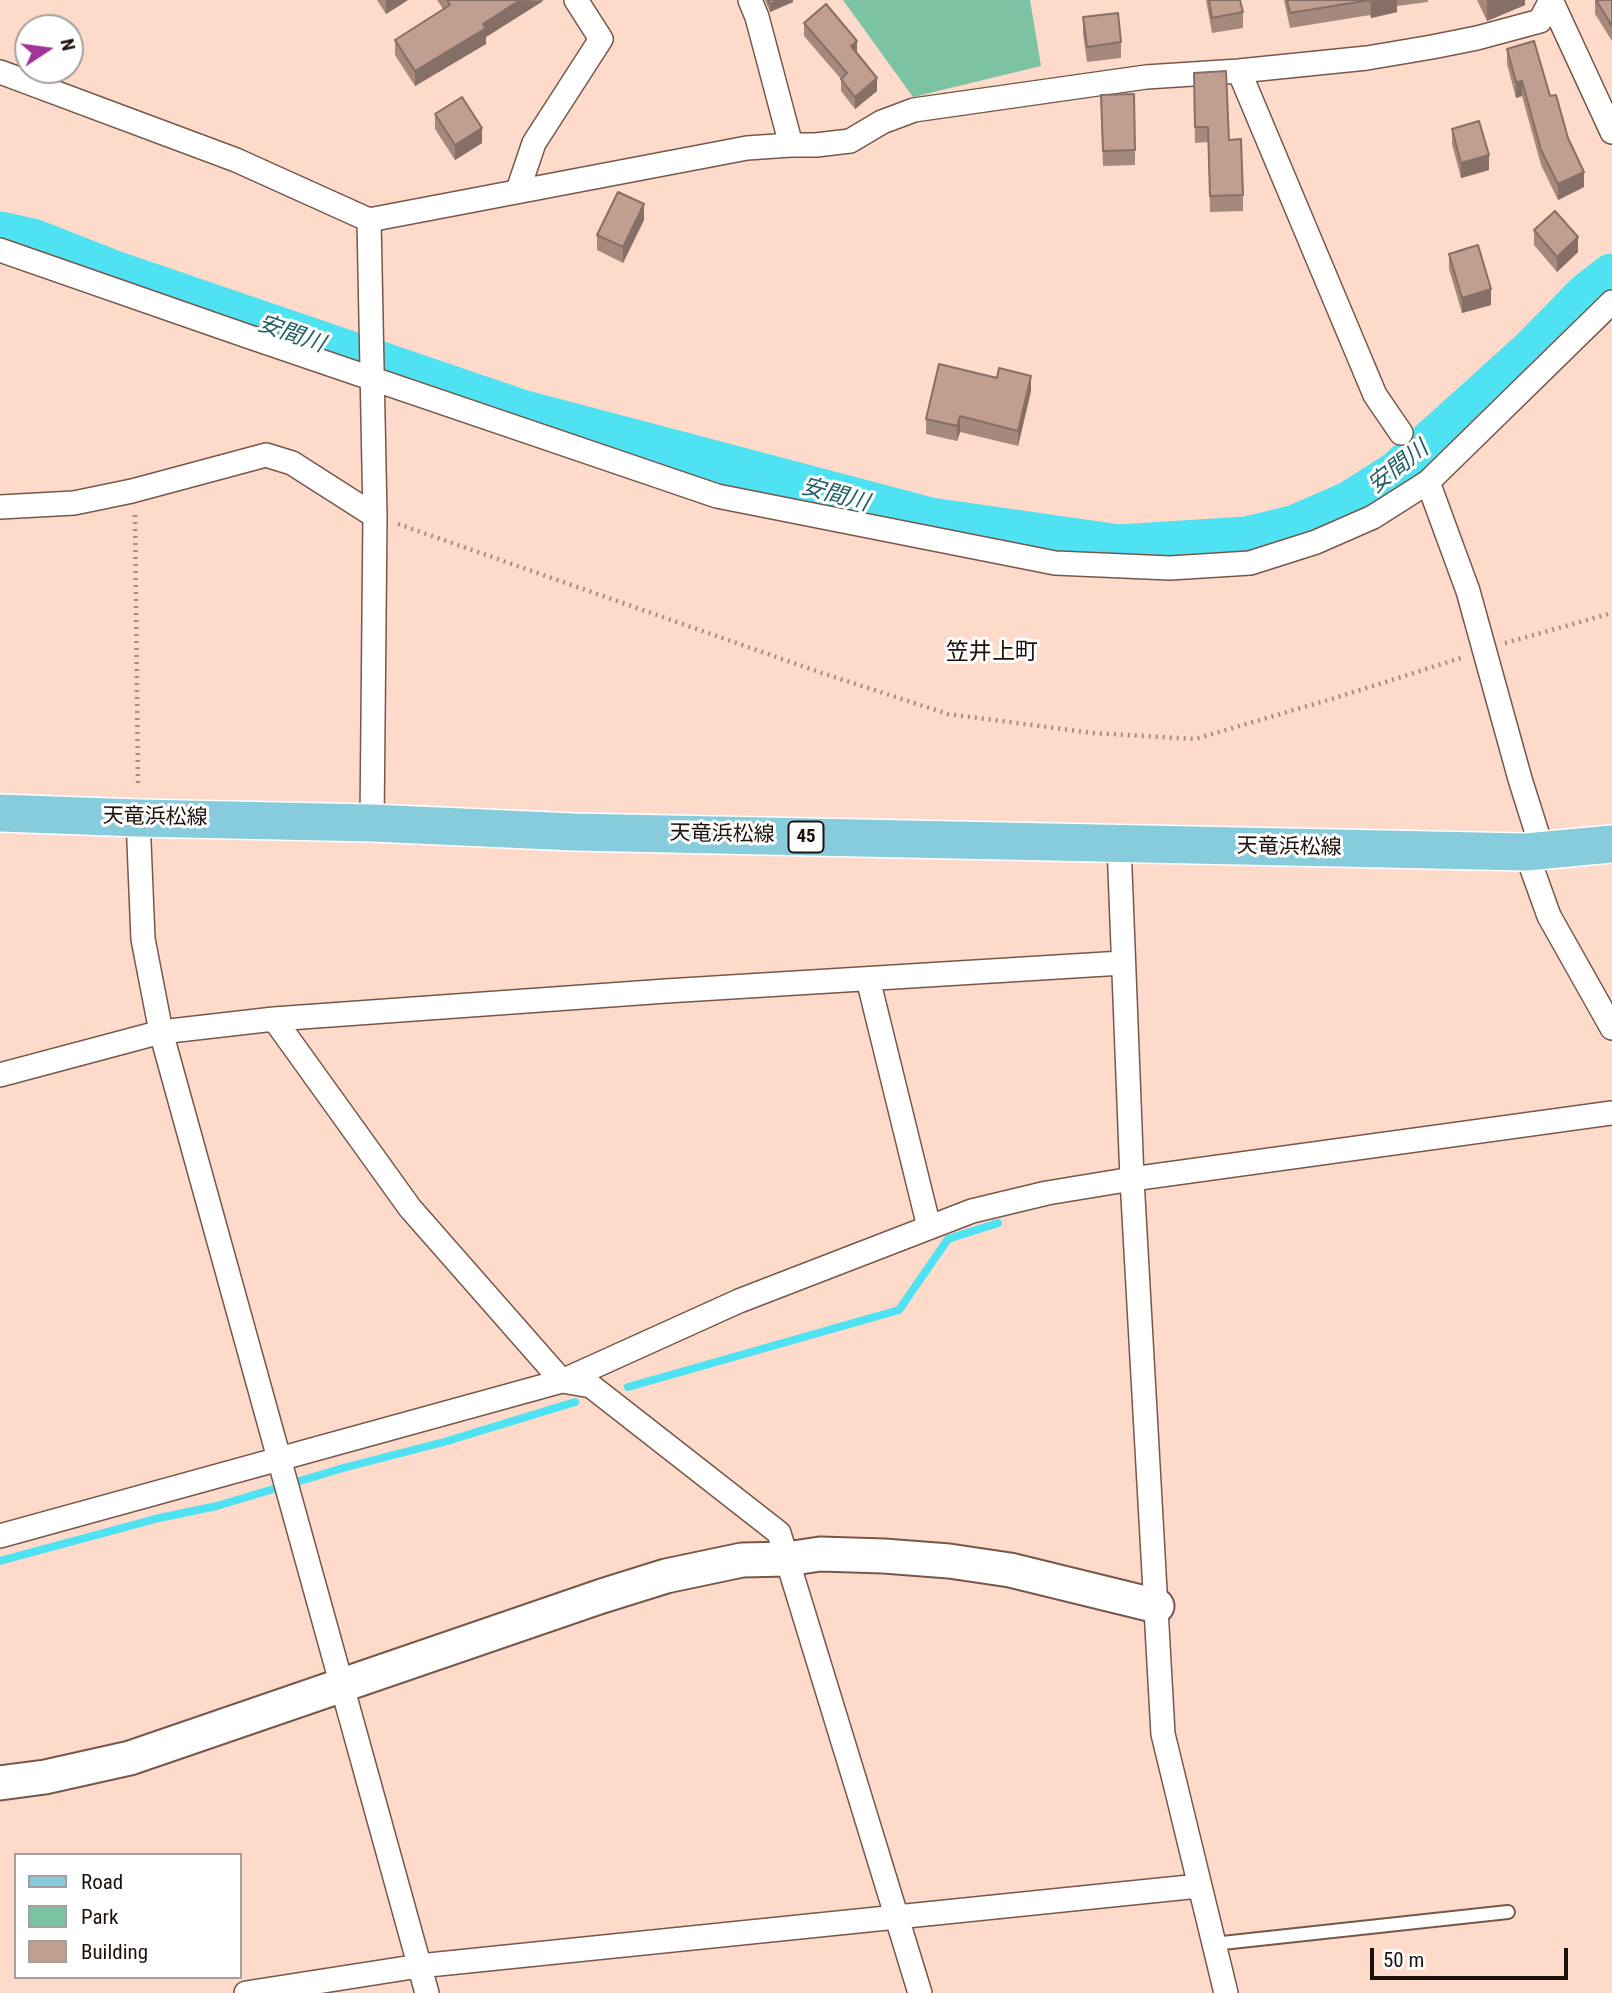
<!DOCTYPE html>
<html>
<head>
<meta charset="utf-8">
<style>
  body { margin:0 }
  #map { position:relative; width:1612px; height:1993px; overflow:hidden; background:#fddaca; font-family:"Roboto Condensed",sans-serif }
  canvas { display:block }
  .legend { position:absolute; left:14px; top:1853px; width:228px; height:126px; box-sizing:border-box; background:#fff; border:2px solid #a5a09e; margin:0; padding:9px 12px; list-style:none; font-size:21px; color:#1d110c }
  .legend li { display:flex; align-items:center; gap:14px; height:35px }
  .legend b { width:35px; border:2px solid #a5a09e }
  .north { position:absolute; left:14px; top:14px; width:70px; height:70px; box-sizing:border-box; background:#fff; border:2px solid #a5a09e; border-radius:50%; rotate:77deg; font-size:19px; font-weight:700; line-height:28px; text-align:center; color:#1d110c }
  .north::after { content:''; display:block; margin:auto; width:24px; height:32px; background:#a03597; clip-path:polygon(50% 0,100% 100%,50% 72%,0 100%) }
  .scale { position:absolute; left:1370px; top:1948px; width:198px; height:32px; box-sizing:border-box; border:4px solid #1d110c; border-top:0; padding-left:9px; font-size:21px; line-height:24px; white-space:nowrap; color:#1d110c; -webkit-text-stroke:5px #fff; paint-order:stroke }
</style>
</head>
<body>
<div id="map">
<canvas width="1612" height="1993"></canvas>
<ul class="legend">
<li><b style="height:9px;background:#86ccdc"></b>Road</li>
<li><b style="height:19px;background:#7bc3a3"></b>Park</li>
<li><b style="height:19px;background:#c09f91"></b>Building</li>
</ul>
<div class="north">N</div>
<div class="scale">50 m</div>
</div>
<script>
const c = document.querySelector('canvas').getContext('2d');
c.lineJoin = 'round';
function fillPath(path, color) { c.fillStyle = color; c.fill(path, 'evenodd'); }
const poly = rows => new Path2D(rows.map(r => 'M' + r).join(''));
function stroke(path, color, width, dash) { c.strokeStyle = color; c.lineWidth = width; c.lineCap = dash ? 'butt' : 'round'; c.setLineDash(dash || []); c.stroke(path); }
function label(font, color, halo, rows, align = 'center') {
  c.font = font + ' "Roboto Condensed","Noto Sans JP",sans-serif'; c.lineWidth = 6; c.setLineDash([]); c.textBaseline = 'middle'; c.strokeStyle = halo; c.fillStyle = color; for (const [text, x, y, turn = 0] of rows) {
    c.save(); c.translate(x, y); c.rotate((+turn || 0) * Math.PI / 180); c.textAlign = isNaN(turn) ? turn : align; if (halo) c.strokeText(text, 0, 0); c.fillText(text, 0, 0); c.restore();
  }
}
const green = poly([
  [843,0,1030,0,1041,66,913,97]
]);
const stream = poly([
  [628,1387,899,1310,948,1239,998,1223],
  [0,1561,159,1518,217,1506,343,1468,444,1442,575,1402]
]);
const river = poly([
  [0,235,32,242,111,273,521,413,930,521,1119,548,1247,540,1296,528,1351,504,1398,474,1532,353,1590,294,1612,277]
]);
const path = poly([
  [135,515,138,787],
  [398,524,822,673,948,714,1093,733,1195,739,1335,698,1464,657],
  [1505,643,1612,613]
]);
const lane = poly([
  [1213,1944,1508,1912]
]);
const street = poly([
  [1551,0,1612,132],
  [1239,71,1375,395,1401,433],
  [0,72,236,160,369,220,747,148,791,145,757,17,750,0],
  [791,145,816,145,850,141,882,122,914,110,1146,77,1239,71,1367,58,1432,47,1477,38,1540,21,1551,0],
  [518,190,534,143,601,39,576,0],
  [369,220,375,516,372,823],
  [0,250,244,335,717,496,1055,563,1170,568,1250,563,1316,542,1373,517,1428,482,1612,302],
  [1428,482,1468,591,1520,779,1543,852],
  [0,507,74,503,132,491,266,455,292,463,375,516],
  [138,818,143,939,161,1032,427,1993],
  [1119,844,1132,1179,1163,1734,1226,1993],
  [1526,852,1549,916,1612,1028],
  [868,979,929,1227],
  [274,1019,410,1208,562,1381,591,1386,779,1533,920,1993],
  [0,1075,161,1032,274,1019,666,991,1122,963],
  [0,1536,562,1381,739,1301,972,1211,1047,1193,1132,1179,1612,1113],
  [246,1993,419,1966,1199,1886]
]);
const secondary = poly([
  [0,1783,45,1777,130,1758,602,1596,666,1576,742,1560,787,1559,820,1554,884,1556,949,1561,1010,1570,1157,1606]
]);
const primary = poly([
  [0,813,138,818,372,823,574,832,1526,852,1612,844]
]);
const wall = poly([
  [377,0,408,0,386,14],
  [437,0,543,0,543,1,486,37,486,44,415,86,395,55,395,40,443,9],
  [765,0,793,0,793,2,770,12],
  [1206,0,1240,0,1243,12,1243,28,1212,33],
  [1284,0,1428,0,1428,2,1397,6,1397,12,1371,18,1370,15,1290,28],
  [1477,0,1525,0,1525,5,1487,21],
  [1595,0,1612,0,1612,41,1595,14],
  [1083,17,1121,42,1121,58,1087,62,1083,33],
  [804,23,857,53,877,91,855,109,841,91,841,79,804,36],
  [1507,49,1550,96,1568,138,1584,187,1558,200,1541,165,1522,96,1516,98,1507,64],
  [1194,88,1229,140,1243,195,1243,211,1210,212,1208,142,1195,143],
  [1101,110,1135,150,1135,165,1103,166],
  [435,114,482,143,455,160,435,129],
  [1452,129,1489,170,1461,178,1452,144],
  [644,220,623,263,597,250,597,235],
  [1534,230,1578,252,1557,272,1534,245],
  [1449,254,1491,305,1462,313,1449,269],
  [1031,391,1018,446,960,432,957,441,926,434,926,419]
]);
const shadedWall = poly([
  [386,0,408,0,386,14],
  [520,0,543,1,486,37,486,44,415,86,415,71,483,24],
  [780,0,793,0,793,2,770,12,770,4],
  [1382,0,1397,0,1397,12,1371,18,1371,3],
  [1487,0,1525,0,1525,5,1487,21],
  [857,41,857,53,851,46],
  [877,78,877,91,855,109,855,97],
  [1522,81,1522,96,1516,98,1516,82],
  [482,128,482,143,455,160,455,145],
  [1489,155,1489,170,1461,178,1461,163],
  [1584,172,1584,187,1558,200,1558,184],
  [644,204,644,220,623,263,623,247],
  [1578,237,1578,252,1557,272,1557,257],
  [1491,289,1491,305,1462,313,1462,298],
  [1031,376,1031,391,1018,446,1018,431],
  [960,416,960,432,957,441,957,426]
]);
const building = poly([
  [447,0,520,0,483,24,486,28,415,71,395,40,450,5,447,0],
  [768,0,780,0,770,4,768,0],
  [1209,0,1240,0,1243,12,1212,18,1209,0],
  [1287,0,1382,0,1371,3,1370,0,1290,13,1287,0],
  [1596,0,1612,0,1612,26,1596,0],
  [826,4,857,41,851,46,877,78,855,97,841,79,847,73,804,23,826,4],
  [1118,13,1121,42,1087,47,1083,17,1118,13],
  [1534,41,1550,96,1556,95,1568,138,1584,172,1558,184,1541,150,1522,81,1516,82,1507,49,1534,41],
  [1226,71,1229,140,1241,139,1243,195,1210,196,1208,127,1195,127,1194,73,1226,71],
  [1134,94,1135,150,1103,151,1101,95,1134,94],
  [462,97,482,128,455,145,435,114,462,97],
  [1479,121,1489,155,1461,163,1452,129,1479,121],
  [618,192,644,204,623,247,597,235,618,192],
  [1555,211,1578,237,1557,257,1534,230,1555,211],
  [1478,245,1491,289,1462,298,1449,254,1478,245],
  [939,364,997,378,999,368,1031,376,1018,431,960,416,957,426,926,419,939,364]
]);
const shields = [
  [806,837,35]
];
const shieldNames = [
  ["45",806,837]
];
const streetNames = [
  ["天竜浜松線",155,818,1],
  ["天竜浜松線",722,835,1],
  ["天竜浜松線",1289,848,1]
];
const waterNames = [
  ["安間川",291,335,19],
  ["安間川",1399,468,-38],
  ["安間川",835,496,15]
];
const neighbourhoodNames = [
  ["笠井上町",992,653]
];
fillPath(green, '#7bc3a3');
stroke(stream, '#4fe2f3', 8);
stroke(river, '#4fe2f3', 47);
stroke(lane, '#76584b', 16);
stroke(street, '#76584b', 26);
stroke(secondary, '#76584b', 37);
stroke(primary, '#fff', 40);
stroke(path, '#a78d81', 4.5, [2, 5]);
stroke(lane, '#fff', 12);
stroke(street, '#fff', 23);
stroke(secondary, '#fff', 33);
stroke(primary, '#86ccdc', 37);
fillPath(wall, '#a5897d');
fillPath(shadedWall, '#866f66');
fillPath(building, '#c09f91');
stroke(building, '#866f66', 2);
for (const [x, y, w] of shields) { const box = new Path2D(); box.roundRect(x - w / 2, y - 15.5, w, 31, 5); c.fillStyle = '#fff'; c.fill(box); stroke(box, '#1d110c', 2); }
label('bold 19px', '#1d110c', null, shieldNames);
label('21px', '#1d110c', '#fff', streetNames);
label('italic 23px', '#235f66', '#fff', waterNames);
label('23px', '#1d110c', '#fff', neighbourhoodNames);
</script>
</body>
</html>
